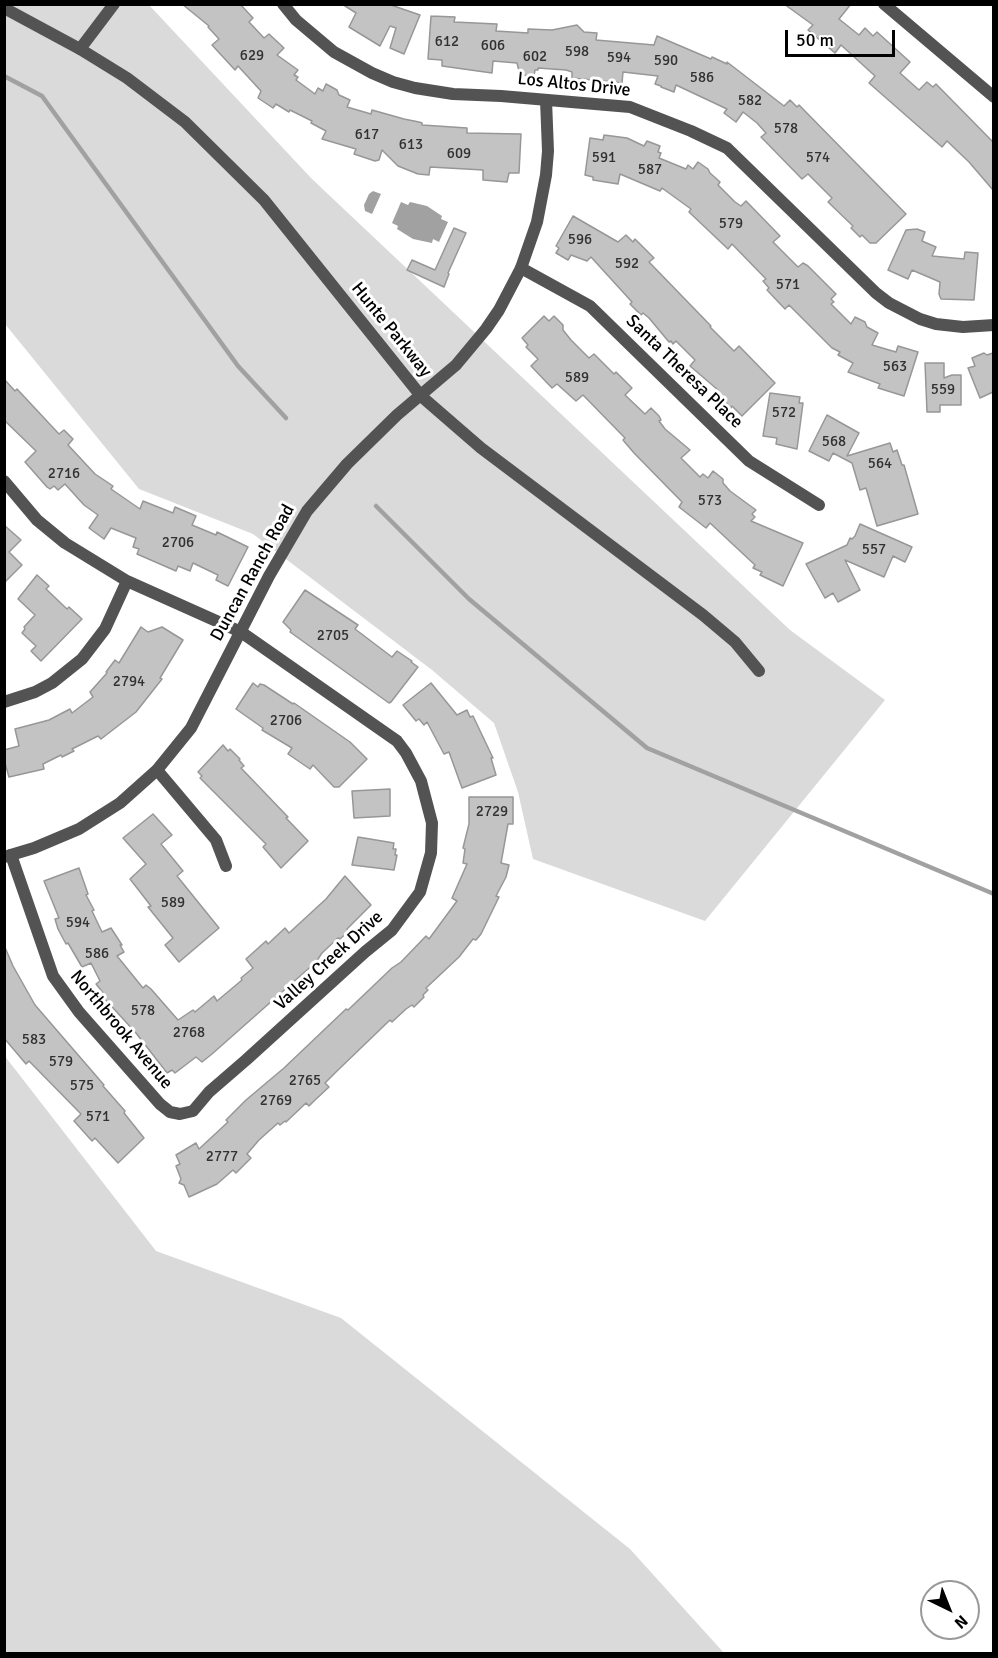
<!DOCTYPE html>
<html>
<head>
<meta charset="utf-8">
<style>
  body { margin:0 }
  #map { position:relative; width:998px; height:1658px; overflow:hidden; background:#fff; font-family:Signika,sans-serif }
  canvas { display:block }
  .frame { position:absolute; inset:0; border:6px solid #000; pointer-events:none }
  .north { position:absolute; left:920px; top:1580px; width:60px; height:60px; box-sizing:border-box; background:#fff; border:2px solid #999; border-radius:50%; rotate:137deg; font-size:16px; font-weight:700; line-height:24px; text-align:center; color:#000 }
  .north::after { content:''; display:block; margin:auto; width:21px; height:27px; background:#000; clip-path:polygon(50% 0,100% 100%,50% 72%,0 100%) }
  .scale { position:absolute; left:785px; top:30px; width:110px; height:27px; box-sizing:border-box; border:3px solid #000; border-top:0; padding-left:8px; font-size:18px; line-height:21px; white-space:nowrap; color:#000; -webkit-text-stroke:4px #fff; paint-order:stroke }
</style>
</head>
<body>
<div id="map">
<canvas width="998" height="1658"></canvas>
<div class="frame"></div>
<div class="north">N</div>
<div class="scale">50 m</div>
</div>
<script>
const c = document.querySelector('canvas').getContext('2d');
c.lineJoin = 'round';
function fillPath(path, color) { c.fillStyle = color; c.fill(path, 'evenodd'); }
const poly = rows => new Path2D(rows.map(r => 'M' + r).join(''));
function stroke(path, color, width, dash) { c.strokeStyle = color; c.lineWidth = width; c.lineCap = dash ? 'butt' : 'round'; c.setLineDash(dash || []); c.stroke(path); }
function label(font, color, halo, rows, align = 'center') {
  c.font = font + ' Signika,sans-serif'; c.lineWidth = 6; c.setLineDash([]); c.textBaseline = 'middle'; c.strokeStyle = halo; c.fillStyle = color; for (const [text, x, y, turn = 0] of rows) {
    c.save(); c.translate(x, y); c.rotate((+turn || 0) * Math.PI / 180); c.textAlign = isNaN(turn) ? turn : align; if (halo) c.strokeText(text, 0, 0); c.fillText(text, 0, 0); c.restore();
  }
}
const green = poly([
  [4,5,149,5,312,179,790,630,885,700,705,921,533,859,518,792,494,723,432,670,253,534,139,489,5,324],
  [4,1055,156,1251,341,1318,630,1549,724,1653,5,1653]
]);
const water = poly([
  [373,191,381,194,372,214,365,211,364,205,369,194],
  [401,202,408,205,410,202,427,206,442,216,441,219,448,222,439,242,433,239,432,243,413,239,397,229,398,226,392,223]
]);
const stream = poly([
  [4,76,42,96,238,366,286,418],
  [376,506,469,599,647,748,994,894]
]);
const building = poly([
  [182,4,240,4,253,18,249,22,264,38,269,34,284,48,277,55,298,70,294,75,298,77,296,80,315,94,318,88,323,91,326,84,337,90,339,95,350,100,347,107,371,114,372,110,404,119,419,122,422,123,422,125,467,128,467,133,521,134,519,173,509,173,507,182,483,180,483,170,430,167,429,175,418,174,398,166,382,150,379,160,375,161,354,154,356,149,322,139,326,131,311,123,312,121,290,110,289,112,276,104,273,108,258,98,261,91,238,66,235,70,212,45,219,39,208,27,209,26,182,4],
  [342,4,388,4,420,15,404,54,390,48,396,28,390,26,380,46,349,27,356,13,342,4],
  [784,4,851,4,839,19,859,35,865,28,873,36,877,32,910,62,900,73,919,90,927,82,933,87,936,84,993,142,993,190,969,162,947,141,942,147,869,83,875,76,841,45,835,53,808,30,813,25,784,4],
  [431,16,455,17,454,22,497,24,496,31,528,33,528,29,552,30,577,25,584,32,597,33,596,40,654,45,657,36,711,59,712,57,727,64,727,62,784,106,790,100,797,107,799,105,906,214,876,243,870,243,862,235,860,237,851,228,853,226,828,202,832,198,808,174,802,179,761,137,766,133,757,123,743,112,736,122,724,113,727,109,676,85,674,92,661,87,661,86,655,84,658,76,623,72,622,83,572,78,572,72,566,70,538,68,538,70,535,70,534,76,520,75,517,63,493,61,492,73,442,66,442,60,428,59,431,16],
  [604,135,627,138,644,146,647,141,660,146,658,152,661,153,659,158,686,169,688,165,693,169,698,162,708,169,710,173,720,182,718,185,735,202,741,206,746,201,780,236,773,242,798,267,803,263,808,266,836,294,831,299,834,302,831,304,851,324,855,317,865,322,867,327,878,333,872,345,896,352,898,346,918,352,904,396,878,388,880,384,848,372,853,363,838,355,840,352,832,348,789,305,785,309,767,290,769,288,763,281,766,279,732,244,728,249,689,212,691,209,662,188,660,191,620,174,618,184,593,180,593,177,585,175,590,138,603,140,604,135],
  [573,216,618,242,626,235,633,242,635,239,654,258,649,262,711,326,710,327,734,351,739,346,775,383,742,416,732,406,731,408,716,392,718,390,690,366,695,360,676,341,673,344,671,341,669,342,649,318,643,313,641,315,630,304,632,302,591,257,587,261,571,255,568,260,556,253,559,248,556,246,573,216],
  [454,228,466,233,448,273,449,274,444,287,407,270,412,260,435,270,454,228],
  [917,229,925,232,922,241,936,247,932,256,964,259,965,252,978,253,974,300,941,299,939,294,940,282,912,270,908,279,888,270,906,230,917,229],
  [544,316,549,321,554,316,563,325,563,330,571,340,589,358,594,354,614,374,616,372,632,388,625,395,645,414,651,408,659,416,661,420,659,421,665,429,690,450,681,458,700,477,703,474,708,478,713,471,723,479,723,483,730,491,756,510,752,514,755,517,751,521,803,543,783,586,760,575,762,572,753,568,755,565,710,523,706,528,679,507,682,502,634,453,623,440,625,438,583,395,576,401,557,384,552,388,531,366,538,359,526,347,528,345,522,338,544,316],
  [984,353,987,355,993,353,993,392,980,398,968,368,975,366,972,358,984,353],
  [925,363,944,363,944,378,952,375,961,375,961,405,940,405,940,412,927,412,925,363],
  [4,379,15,391,17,389,59,434,64,430,73,439,68,445,95,474,113,486,111,489,140,509,143,501,173,513,175,507,196,516,192,525,216,535,217,532,248,547,228,586,216,580,218,575,193,563,190,571,178,566,176,571,137,554,139,549,133,547,136,538,111,528,104,539,89,528,98,515,84,505,65,484,58,490,54,486,50,489,47,487,25,462,36,451,4,420,4,379],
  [770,393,800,397,799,403,803,403,797,449,776,444,777,438,763,436,770,393],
  [827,415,859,433,847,456,890,443,893,452,897,450,902,465,904,465,918,514,877,526,866,488,860,490,852,463,833,453,829,461,809,451,827,415],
  [860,524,912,547,905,562,893,556,884,577,845,560,860,590,838,602,833,593,825,598,806,564,847,545,850,538,852,539,855,536,860,524],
  [4,525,21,540,9,552,22,565,4,583,4,525],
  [37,575,49,586,46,589,67,609,69,607,82,619,41,661,31,651,36,646,22,633,25,629,24,627,35,615,18,599,37,575],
  [305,590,358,625,355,629,392,657,397,651,412,661,411,662,418,667,391,702,389,703,290,632,291,630,283,622,305,590],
  [141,627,148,632,162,627,183,640,160,678,162,679,136,712,101,739,98,736,72,749,74,751,62,757,61,755,43,764,44,769,9,777,4,760,4,750,19,746,15,729,49,720,70,709,72,713,93,697,90,692,107,673,106,672,115,660,119,663,141,627],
  [253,683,258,687,260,684,264,685,293,704,294,703,350,742,367,759,339,787,334,787,313,765,310,769,288,754,292,748,262,730,263,728,236,709,253,683],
  [431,683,457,715,467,710,470,717,473,716,493,758,491,758,496,775,462,788,449,752,444,754,427,722,424,725,419,719,416,721,403,705,431,683],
  [223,745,228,751,230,749,240,759,239,760,244,766,241,768,288,817,286,818,308,841,281,868,263,847,266,844,200,778,202,776,198,772,223,745],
  [390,789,390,816,354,818,352,791,390,789],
  [469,797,513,797,513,824,508,824,501,863,509,865,506,877,496,896,499,897,481,934,476,940,473,939,459,957,426,988,428,990,423,995,424,997,414,1007,412,1005,406,1009,392,1022,390,1020,337,1071,325,1083,329,1087,314,1101,309,1106,306,1103,286,1122,285,1121,280,1125,278,1123,259,1140,247,1154,251,1158,236,1173,233,1170,217,1184,189,1197,184,1185,179,1183,181,1179,176,1166,180,1164,176,1155,196,1143,199,1149,228,1122,226,1120,246,1100,284,1068,346,1009,348,1010,392,968,401,962,426,936,429,939,457,901,452,898,467,864,463,863,465,849,463,848,469,824,469,797],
  [153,814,172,835,161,844,183,871,177,876,219,928,179,962,165,945,173,938,148,907,151,906,130,879,146,864,123,838,153,814],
  [358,837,394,843,393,849,396,849,395,855,397,855,394,870,352,865,358,837],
  [79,868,88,894,86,895,94,910,92,911,102,932,111,928,122,945,120,945,124,952,117,956,143,988,146,985,151,989,178,1020,193,1010,195,1012,214,996,217,1001,242,980,241,978,253,968,246,959,266,941,268,944,285,928,289,933,326,899,345,876,371,905,347,929,349,931,340,939,338,938,322,953,316,962,212,1054,202,1062,196,1057,175,1073,172,1070,167,1073,136,1033,102,996,104,994,96,984,100,981,91,963,82,967,68,943,66,944,58,929,55,919,59,918,44,881,79,868],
  [4,945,13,966,35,1005,104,1085,103,1086,125,1111,124,1113,144,1138,118,1163,95,1138,92,1141,74,1121,81,1114,29,1061,26,1064,4,1038,4,945]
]);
const minor = poly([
  [283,4,296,20,334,52,372,73,393,82,415,88,453,94,501,96,630,107,691,131,727,148,876,293,889,303,920,319,936,324,963,327,994,325],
  [884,4,994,97],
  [80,49,114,4],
  [521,268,590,306,749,461,819,505],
  [4,481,37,520,65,543,127,581,241,632,397,741,406,753,421,781,432,823,431,853,420,892,392,930,365,952,246,1060,209,1092,193,1111,180,1114,170,1112,160,1104,79,1012,53,976,11,855],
  [4,702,35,692,52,683,82,659,105,629,127,581],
  [157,770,216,840,226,866]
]);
const tertiary = poly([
  [4,8,80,49,127,78,185,122,264,200,421,396,481,448,703,615,735,642,759,671],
  [4,857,34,848,79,829,120,803,157,770,191,728,269,576,307,511,347,464,397,415,456,365,486,329,499,310,521,268,537,222,546,175,548,151,546,100]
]);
const numberNames = [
  ["612",447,42],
  ["606",493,46],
  ["598",577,52],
  ["629",252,56],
  ["602",535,57],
  ["594",619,58],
  ["590",666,61],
  ["586",702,78],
  ["582",750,101],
  ["578",786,129],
  ["617",367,135],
  ["613",411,145],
  ["609",459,154],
  ["591",604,158],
  ["574",818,158],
  ["587",650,170],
  ["579",731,224],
  ["596",580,240],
  ["592",627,264],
  ["571",788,285],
  ["563",895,367],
  ["589",577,378],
  ["559",943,390],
  ["572",784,413],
  ["568",834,442],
  ["564",880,464],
  ["2716",64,474],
  ["573",710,501],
  ["2706",178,543],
  ["557",874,550],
  ["2705",333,636],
  ["2794",129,682],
  ["2706",286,721],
  ["2729",492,812],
  ["589",173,903],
  ["594",78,923],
  ["586",97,954],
  ["578",143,1011],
  ["2768",189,1033],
  ["583",34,1040],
  ["579",61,1062],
  ["2765",305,1081],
  ["575",82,1086],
  ["2769",276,1101],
  ["571",98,1117],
  ["2777",222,1157]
];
const streetNames = [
  ["Los Altos Drive",574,85,6],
  ["Hunte Parkway",391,330,51],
  ["Santa Theresa Place",684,372,44],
  ["Duncan Ranch Road",253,573,-61],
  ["Valley Creek Drive",329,961,-42],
  ["Northbrook Avenue",121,1030,50]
];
fillPath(green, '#dadada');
fillPath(water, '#a1a1a1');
stroke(stream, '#a1a1a1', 4.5);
fillPath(building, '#c3c3c3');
stroke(building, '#979797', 1.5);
stroke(minor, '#535353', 12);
stroke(tertiary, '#535353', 12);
label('15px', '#313131', null, numberNames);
label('18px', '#000', '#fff', streetNames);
</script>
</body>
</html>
